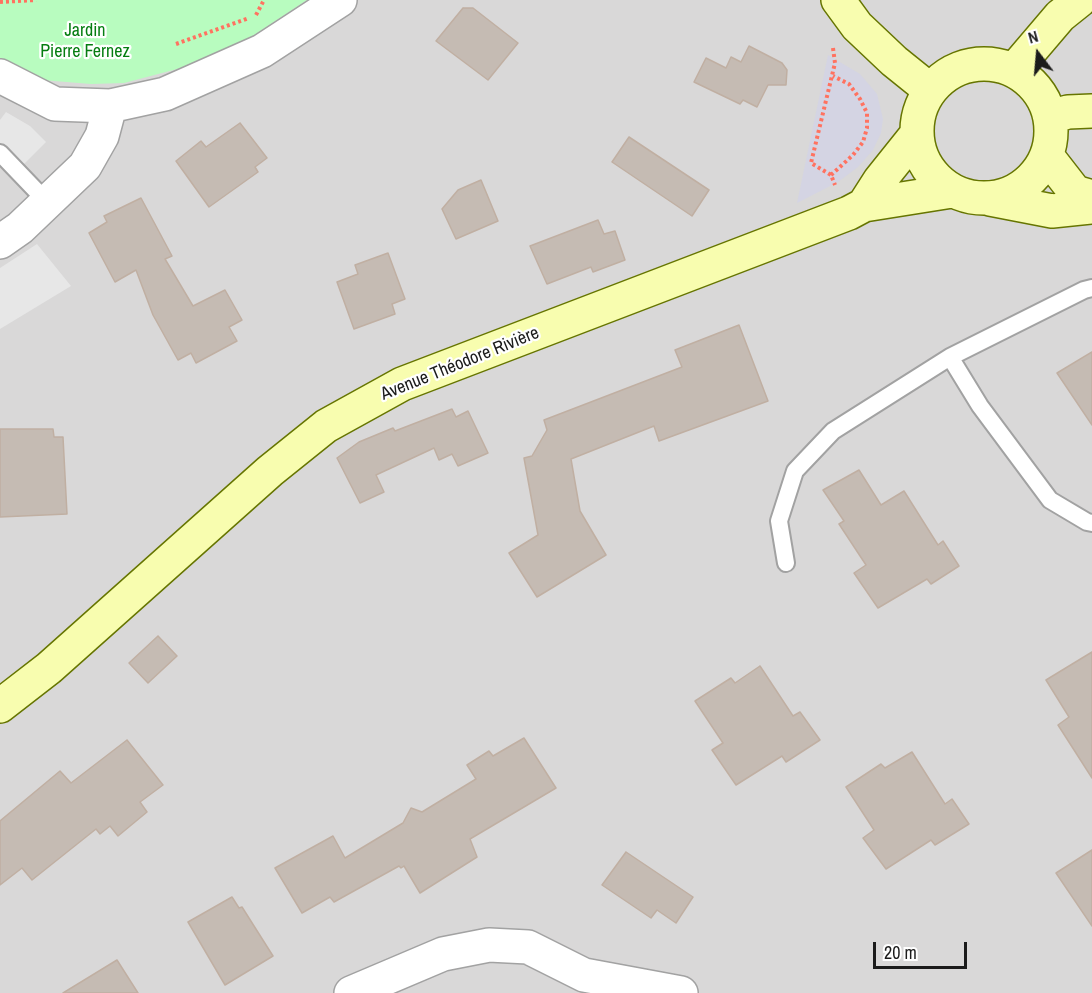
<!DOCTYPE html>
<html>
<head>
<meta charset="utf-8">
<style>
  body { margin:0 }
  #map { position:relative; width:1092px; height:993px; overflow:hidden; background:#eee9e0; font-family:"Archivo Narrow",sans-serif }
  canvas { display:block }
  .north { position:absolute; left:1008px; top:24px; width:60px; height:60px; -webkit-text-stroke:4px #fff; paint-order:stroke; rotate:344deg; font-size:16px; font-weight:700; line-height:24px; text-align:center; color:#1b1b1b }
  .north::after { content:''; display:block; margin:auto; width:21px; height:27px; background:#1b1b1b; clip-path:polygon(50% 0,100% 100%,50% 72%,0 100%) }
  .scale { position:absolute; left:873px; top:942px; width:94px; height:27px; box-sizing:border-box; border:3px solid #1b1b1b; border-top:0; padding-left:8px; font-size:18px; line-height:21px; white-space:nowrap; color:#1b1b1b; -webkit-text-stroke:4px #fff; paint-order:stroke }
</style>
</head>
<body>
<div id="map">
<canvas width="1092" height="993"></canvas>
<div class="north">N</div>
<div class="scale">20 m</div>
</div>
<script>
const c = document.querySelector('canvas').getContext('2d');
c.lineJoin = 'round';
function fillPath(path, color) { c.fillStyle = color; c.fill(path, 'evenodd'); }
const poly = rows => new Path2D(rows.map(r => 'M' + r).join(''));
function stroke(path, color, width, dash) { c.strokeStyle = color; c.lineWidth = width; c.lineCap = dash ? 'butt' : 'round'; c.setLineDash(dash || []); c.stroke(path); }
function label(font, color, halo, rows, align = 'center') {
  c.font = font + ' "Archivo Narrow",sans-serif'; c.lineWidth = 4.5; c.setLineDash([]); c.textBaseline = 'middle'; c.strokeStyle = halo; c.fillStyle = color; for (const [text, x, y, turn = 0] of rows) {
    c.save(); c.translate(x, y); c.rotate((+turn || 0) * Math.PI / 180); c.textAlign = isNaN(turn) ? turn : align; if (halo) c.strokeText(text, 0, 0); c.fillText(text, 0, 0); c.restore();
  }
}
const residential = poly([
  [0,0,1092,0,1092,993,0,993]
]);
const park = poly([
  [0,0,307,0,239,45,200,63,124,83,91,84,42,80,0,61]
]);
const parking = poly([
  [6,112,30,126,46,142,18,170,0,153,0,120],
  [37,244,71,286,0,329,0,268]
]);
const plaza = poly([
  [828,55,860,74,877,94,883,119,881,133,873,150,858,167,838,182,797,203]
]);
const building = poly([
  [463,8,473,8,518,43,488,80,436,41,463,8],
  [749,46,782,63,787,70,786,85,768,85,757,107,743,100,740,104,694,82,706,58,726,68,731,57,741,62,749,46],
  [240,123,267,158,255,167,258,172,209,207,176,161,201,141,206,147,240,123],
  [629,137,709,190,692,216,612,162,629,137],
  [481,180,498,221,456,239,442,209,458,190,481,180],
  [141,198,172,256,165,259,193,306,225,290,242,320,229,327,237,341,196,363,191,353,178,360,153,315,136,270,115,282,89,233,107,222,104,216,141,198],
  [598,220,604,234,615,231,625,260,593,272,591,267,547,284,530,246,598,220],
  [388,253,405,299,392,304,395,314,354,329,337,282,358,274,355,265,388,253],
  [739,325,768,401,659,441,654,426,571,459,580,511,606,555,537,597,509,553,538,535,524,458,532,456,547,430,544,420,682,367,675,350,739,325],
  [1092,352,1092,425,1057,373,1092,352],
  [452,409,456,417,468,411,488,453,458,466,452,454,439,460,434,448,376,475,384,492,360,503,337,458,359,442,393,428,395,431,452,409],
  [0,429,53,429,54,437,63,437,67,514,0,517,0,429],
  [859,470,881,505,904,491,938,545,943,541,959,566,931,584,927,579,878,608,854,573,866,565,839,524,844,521,823,490,859,470],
  [158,636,177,656,148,683,129,663,158,636],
  [1092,652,1092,778,1058,725,1069,717,1046,680,1092,652],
  [760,666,793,716,800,712,820,740,786,762,782,756,736,785,712,750,723,743,695,701,731,678,735,683,760,666],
  [524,738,556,788,470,839,477,857,420,893,404,866,401,868,399,866,334,902,330,897,302,913,275,868,333,836,345,858,403,823,411,808,422,812,476,779,467,765,489,751,493,756,524,738],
  [127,740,163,785,140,802,147,812,118,836,110,826,100,834,96,829,32,880,22,868,0,885,0,821,60,771,71,783,127,740],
  [912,752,945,804,952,799,969,824,935,845,931,840,886,869,863,838,874,830,846,787,881,764,885,768,912,752],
  [1092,850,1092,926,1056,873,1092,850],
  [626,852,693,897,676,923,657,910,651,918,602,885,626,852],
  [232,897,239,908,242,907,273,956,225,985,188,922,232,897],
  [117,960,138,993,63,993,117,960]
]);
const path = poly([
  [0,2,36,0],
  [256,15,264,0],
  [176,44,249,18],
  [833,48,835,63,811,163,831,175,835,185],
  [831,175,853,155,863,142,867,128,867,113,860,99,849,84,833,76]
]);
const lane = poly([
  [0,153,47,202],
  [950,357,980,406,1050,500,1087,522,1092,523],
  [786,563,779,521,795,471,833,431,950,357,1084,290,1092,288]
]);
const street = poly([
  [0,76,55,104,110,106,165,94,262,51,340,0],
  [0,242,20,228,85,166,102,136,110,106],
  [351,993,443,954,489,945,528,947,584,975,681,993]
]);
const secondary = poly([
  [838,0,857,26,894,61,930,90],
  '917 131a67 67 0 1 1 134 0a67 67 0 1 1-134 0Z',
  [1014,70,1060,16,1080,0],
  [1050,117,1068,112,1092,111],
  [1047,156,1075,192,1092,197],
  [990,199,1052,211,1092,207],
  [864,205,880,180,916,135],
  [0,706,49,668,270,471,326,426,402,384,849,213,864,205,952,191]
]);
const parkNames = [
  ["Jardin",85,31],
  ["Pierre Fernez",85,52]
];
const streetNames = [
  ["Avenue Théodore Rivière",460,364,-22]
];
fillPath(residential, '#d9d8d8');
fillPath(park, '#b8fcbf');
fillPath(parking, '#e7e7e7');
fillPath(plaza, '#d4d4e3');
fillPath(building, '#c5bbb3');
stroke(building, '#c0afa2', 1.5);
stroke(lane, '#a2a2a2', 20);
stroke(street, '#a2a2a2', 36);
stroke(secondary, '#667500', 36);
stroke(path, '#ff7260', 4, [3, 3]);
stroke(lane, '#fff', 16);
stroke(street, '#fff', 33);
stroke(secondary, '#f8fdaf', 33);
label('18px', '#057d11', '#fff', parkNames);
label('18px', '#1b1b1b', '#fff', streetNames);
</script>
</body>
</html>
